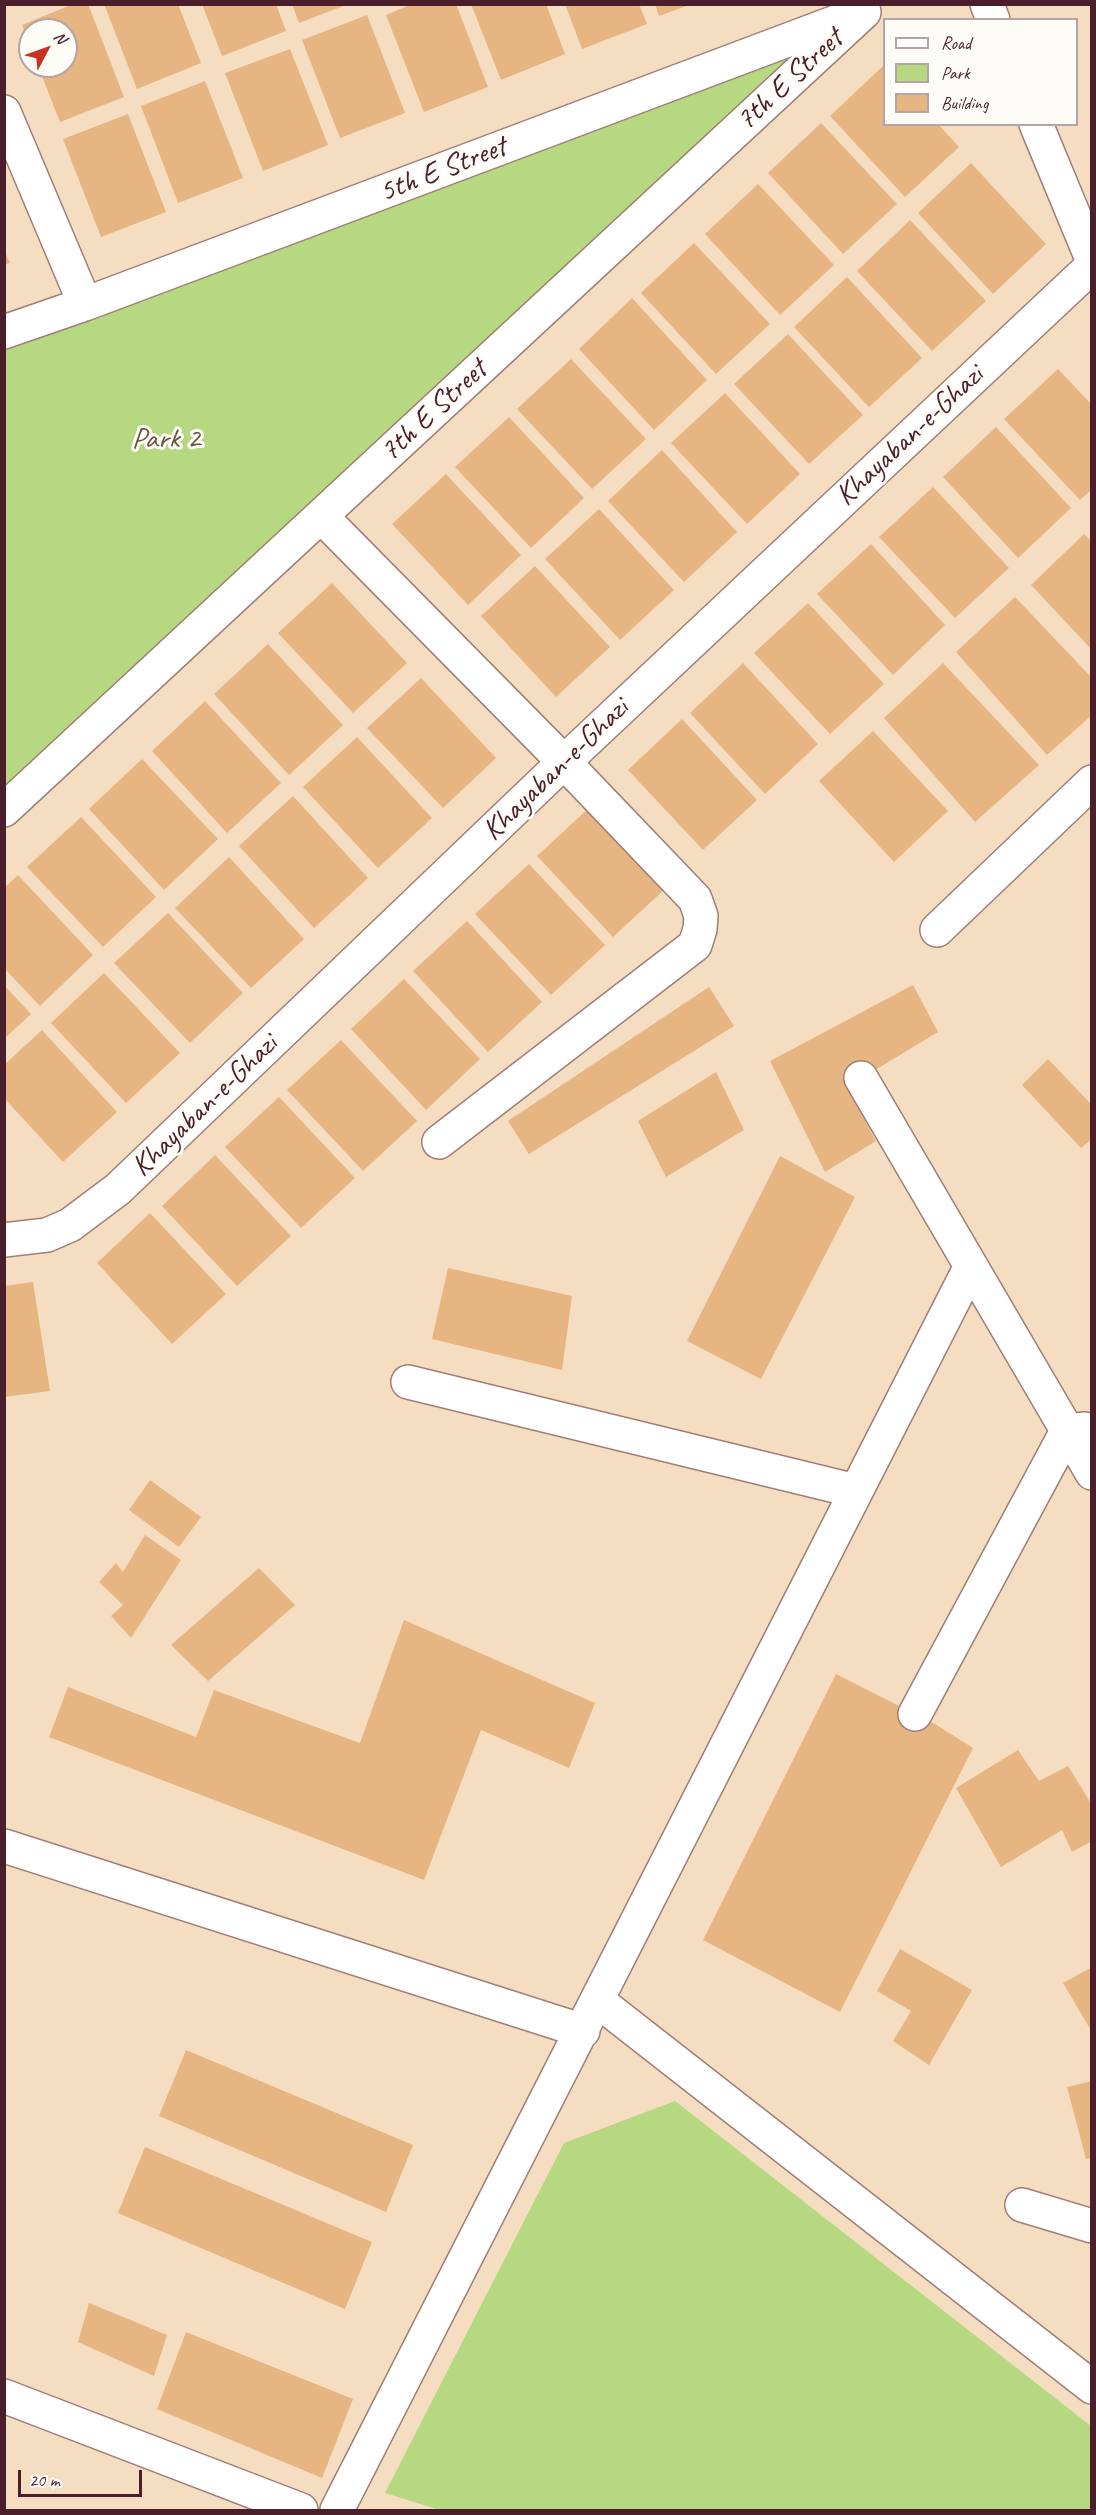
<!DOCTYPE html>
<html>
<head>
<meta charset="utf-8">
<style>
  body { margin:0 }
  #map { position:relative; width:1096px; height:2515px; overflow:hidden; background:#f5ddc1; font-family:Caveat,sans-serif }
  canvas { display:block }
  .frame { position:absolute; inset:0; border:6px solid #4a1f2b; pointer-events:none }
  .legend { position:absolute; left:883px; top:18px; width:195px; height:108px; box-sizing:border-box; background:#fdfcf7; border:2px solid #b5a4a5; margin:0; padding:8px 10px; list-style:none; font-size:18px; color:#4a1f2b }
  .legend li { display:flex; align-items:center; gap:12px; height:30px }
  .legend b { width:30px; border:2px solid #b5a4a5 }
  .north { position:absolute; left:18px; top:18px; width:60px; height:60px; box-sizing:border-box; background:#fdfcf7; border:2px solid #b5a4a5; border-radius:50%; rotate:49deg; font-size:16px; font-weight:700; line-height:24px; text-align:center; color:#4a1f2b }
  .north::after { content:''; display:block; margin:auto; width:21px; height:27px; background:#c8321e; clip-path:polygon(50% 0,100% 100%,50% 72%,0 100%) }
  .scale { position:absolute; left:18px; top:2470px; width:124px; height:27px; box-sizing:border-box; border:3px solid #4a1f2b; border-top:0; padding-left:8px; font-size:18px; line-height:21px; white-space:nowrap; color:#4a1f2b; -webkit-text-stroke:4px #fdfcf7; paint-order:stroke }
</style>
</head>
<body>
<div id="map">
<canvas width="1096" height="2515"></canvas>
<div class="frame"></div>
<ul class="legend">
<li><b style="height:8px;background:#fff"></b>Road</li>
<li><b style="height:16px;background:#b6d880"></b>Park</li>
<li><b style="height:16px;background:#e7b582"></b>Building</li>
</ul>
<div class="north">N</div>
<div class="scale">20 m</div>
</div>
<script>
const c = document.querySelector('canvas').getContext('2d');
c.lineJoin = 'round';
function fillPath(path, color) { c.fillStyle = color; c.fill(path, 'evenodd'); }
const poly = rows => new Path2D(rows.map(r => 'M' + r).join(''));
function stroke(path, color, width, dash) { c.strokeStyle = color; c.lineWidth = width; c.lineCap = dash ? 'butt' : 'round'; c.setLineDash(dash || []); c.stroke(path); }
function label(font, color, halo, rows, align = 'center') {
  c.font = font + ' Caveat,sans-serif'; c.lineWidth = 6; c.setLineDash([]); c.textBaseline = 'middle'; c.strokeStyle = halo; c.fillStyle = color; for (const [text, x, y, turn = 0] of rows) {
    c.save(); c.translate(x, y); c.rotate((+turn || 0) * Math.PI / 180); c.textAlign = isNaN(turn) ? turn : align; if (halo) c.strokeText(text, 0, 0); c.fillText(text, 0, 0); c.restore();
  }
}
const green = poly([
  [864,12,5,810,5,326],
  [675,2101,1091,2426,1091,2510,440,2510,385,2493,564,2143]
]);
const building = poly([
  [73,4,88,4,124,97,60,122,38,66,66,66,66,30,30,30,30,45,22,25],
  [104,4,178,4,201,63,137,89],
  [202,4,276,4,286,31,222,56],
  [292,4,346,4,346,5,299,23],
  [412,4,456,4,488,87,424,112,386,15],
  [471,4,546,4,565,54,501,80],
  [565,4,639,4,647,24,582,49],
  [655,4,689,4,689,5,659,16],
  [367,15,405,113,340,138,302,40],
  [290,49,328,145,263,171,225,73],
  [883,66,884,124,938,124,959,147,905,197,830,116],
  [205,81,243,178,178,203,141,106],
  [128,114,166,212,101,237,63,139],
  [821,123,897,204,843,254,768,173],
  [971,163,1046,244,993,294,918,213],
  [758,184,834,265,780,315,705,234],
  [910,220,986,301,932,351,857,271],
  [694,243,770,324,716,374,641,293],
  [4,250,10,263,4,265],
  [847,277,922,358,869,407,794,327],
  [632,298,707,380,654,430,579,349],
  [788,334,863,415,809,464,734,384],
  [571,359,646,439,592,489,517,409],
  [1058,369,1092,405,1092,489,1080,500,1004,419],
  [725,393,800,474,747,524,671,443],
  [509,417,584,498,531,548,455,467],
  [996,427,1071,508,1018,558,943,477],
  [662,450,737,532,684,582,608,501],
  [446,474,521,555,468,605,392,524],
  [933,487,1009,568,955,618,879,537],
  [599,509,674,590,620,640,545,559],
  [1084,534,1092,542,1092,650,1031,585],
  [871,544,945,625,893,675,817,594],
  [535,566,610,647,556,697,481,616],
  [332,583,407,663,353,713,278,633],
  [1015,597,1092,678,1092,715,1047,755,956,652],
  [808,603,884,684,830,734,754,653],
  [268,644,343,725,289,775,214,694],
  [743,663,818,744,765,794,690,713],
  [943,663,1039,765,975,822,884,718],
  [421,678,496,758,443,808,367,728],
  [205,701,281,783,227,833,152,751],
  [682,719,757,800,703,850,628,770],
  [873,731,948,811,894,862,819,781],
  [357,737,432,818,378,868,303,787],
  [142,759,218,839,164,890,89,809],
  [293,796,368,878,314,928,239,846],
  [591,806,667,887,613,937,537,856],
  [81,817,156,897,103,947,27,867],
  [229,857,304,939,251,988,175,908],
  [529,864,605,945,551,995,475,914],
  [18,875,93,955,40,1006,4,968,4,888],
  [168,913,243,993,190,1043,114,963],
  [467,921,542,1002,488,1052,413,971],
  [104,973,180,1053,126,1103,51,1023],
  [404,979,480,1059,426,1110,351,1029],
  [4,985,31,1014,4,1039],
  [913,985,938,1032,847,1087,876,1141,825,1172,770,1061],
  [709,987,734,1026,529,1154,508,1121],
  [42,1030,117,1112,63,1162,4,1098,4,1065],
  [341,1040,417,1121,363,1171,287,1090],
  [1048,1059,1092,1105,1092,1139,1081,1148,1022,1085],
  [716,1072,744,1130,666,1177,638,1121],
  [279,1097,355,1178,301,1228,225,1147],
  [215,1155,291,1236,237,1286,162,1206],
  [780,1156,855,1197,761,1379,687,1341],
  [150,1213,226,1294,172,1344,97,1263],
  [448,1268,572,1296,562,1370,432,1339],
  [33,1282,50,1391,4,1397,4,1286],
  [150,1480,201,1517,179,1547,129,1510],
  [145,1535,181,1560,131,1638,111,1616,123,1605,99,1582,116,1563,123,1572],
  [259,1568,295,1605,208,1681,171,1645],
  [404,1620,595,1703,569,1768,481,1730,424,1880,49,1737,68,1687,196,1737,214,1690,360,1743],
  [836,1674,935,1724,973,1748,840,2012,703,1940],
  [1018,1750,1039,1781,1068,1766,1092,1805,1092,1841,1072,1852,1062,1830,1001,1867,956,1788],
  [900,1949,972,1990,929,2065,893,2041,911,2011,877,1991],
  [1092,1967,1092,2032,1063,1983],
  [186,2050,413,2145,386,2212,159,2116],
  [1092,2081,1092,2158,1086,2159,1067,2087],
  [145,2147,372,2242,345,2309,118,2213],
  [89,2303,167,2335,154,2376,78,2342],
  [186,2332,353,2399,322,2478,157,2409]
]);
const minor = poly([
  [987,4,993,20],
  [4,112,85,304],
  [1036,124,1092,259],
  [4,332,85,304,849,17],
  [321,516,564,762,695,899,701,916,700,929,695,945,439,1142],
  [4,810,864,12],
  [937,930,1092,782],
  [861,1078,1092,1473],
  [4,1240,47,1235,70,1225,118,1189,564,762,1092,266],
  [408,1382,856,1491],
  [915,1714,1067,1431,1085,1429],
  [4,1846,583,2031],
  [598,2001,1092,2387],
  [1022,2205,1092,2226],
  [4,2396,301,2510],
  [337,2510,971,1266]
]);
const streetNames = [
  ["7th E Street",790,80,-43],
  ["5th E Street",443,170,-21],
  ["7th E Street",434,411,-43],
  ["Khayaban-e-Ghazi",910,436,-43],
  ["Khayaban-e-Ghazi",556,770,-44],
  ["Khayaban-e-Ghazi",205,1106,-44]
];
const parkNames = [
  ["Park 2",166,439]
];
fillPath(green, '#b6d880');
fillPath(building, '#e7b582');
stroke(minor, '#a07e76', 36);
stroke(minor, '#fff', 33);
label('30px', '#4a1f2b', '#fdfcf7', streetNames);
label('30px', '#6a5644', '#fdfcf7', parkNames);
</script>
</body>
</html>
